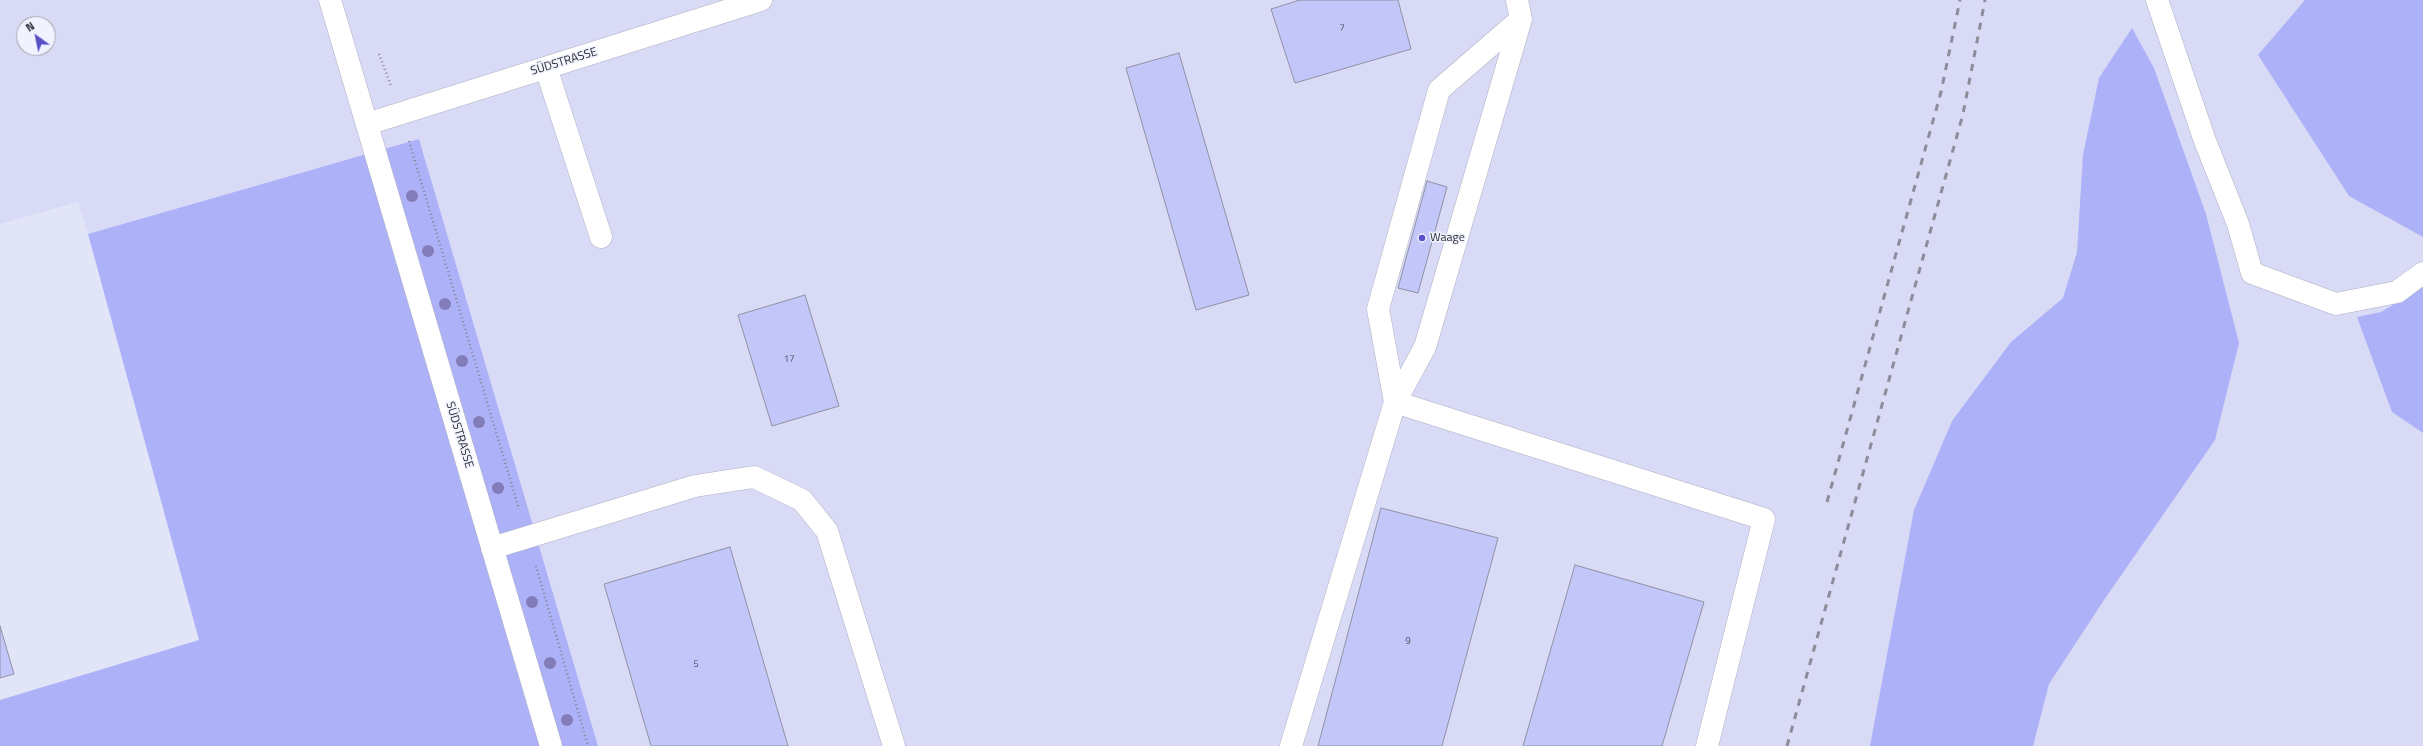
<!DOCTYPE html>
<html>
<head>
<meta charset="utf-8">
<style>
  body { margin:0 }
  #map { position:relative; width:2423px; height:746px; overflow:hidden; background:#e2e4f7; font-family:"Titillium Web",sans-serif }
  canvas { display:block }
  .north { position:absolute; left:16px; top:16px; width:40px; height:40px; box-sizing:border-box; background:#f0f2fd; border:1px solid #a2a3ad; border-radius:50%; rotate:327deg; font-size:11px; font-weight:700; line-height:16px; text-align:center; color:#2d2d35 }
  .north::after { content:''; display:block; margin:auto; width:14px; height:18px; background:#5950c8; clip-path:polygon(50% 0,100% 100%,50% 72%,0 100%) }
</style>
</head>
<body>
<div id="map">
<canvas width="2423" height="746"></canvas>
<div class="north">N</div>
</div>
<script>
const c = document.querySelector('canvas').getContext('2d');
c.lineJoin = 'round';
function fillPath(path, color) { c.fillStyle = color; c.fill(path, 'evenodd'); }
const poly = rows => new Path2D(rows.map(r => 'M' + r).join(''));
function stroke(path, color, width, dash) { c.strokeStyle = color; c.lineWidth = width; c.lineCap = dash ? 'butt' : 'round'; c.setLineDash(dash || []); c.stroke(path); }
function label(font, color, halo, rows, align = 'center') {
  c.font = font + ' "Titillium Web",sans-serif'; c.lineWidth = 3; c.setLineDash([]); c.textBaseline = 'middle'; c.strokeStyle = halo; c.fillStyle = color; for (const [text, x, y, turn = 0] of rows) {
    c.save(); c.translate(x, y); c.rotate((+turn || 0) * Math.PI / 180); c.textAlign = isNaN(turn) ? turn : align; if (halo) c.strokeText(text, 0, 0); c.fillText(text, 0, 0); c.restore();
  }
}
const built = poly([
  [0,0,2423,0,2423,746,598,746,419,139,88,234,78,202,0,224],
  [24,24,48,24,48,48,24,48]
]);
const green = poly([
  [2305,0,2423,0,2423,237,2349,196,2258,55],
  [2132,28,2154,68,2206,214,2239,343,2215,440,2104,600,2049,684,2033,746,1870,746,1914,510,1952,421,2011,342,2063,298,2077,252,2083,155,2099,78],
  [419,139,598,746,0,746,0,700,199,640,88,234],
  [2423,287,2423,433,2392,412,2357,317,2381,312]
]);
const building = poly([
  [1300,0,1398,0,1411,49,1295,83,1271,9,1300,0],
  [1179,53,1249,295,1196,310,1126,68,1179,53],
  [1427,181,1447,187,1418,293,1398,288,1427,181],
  [805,295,839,406,772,426,738,315,805,295],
  [1381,508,1498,538,1442,746,1318,746,1381,508],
  [730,547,788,746,651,746,604,584,730,547],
  [1575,565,1704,602,1662,746,1523,746,1575,565],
  [0,626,14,674,0,678,0,626]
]);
const path = poly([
  [379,54,391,86],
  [409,141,519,509],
  [536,566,588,746]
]);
const minor = poly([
  [330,0,551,746],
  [2157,0,2205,141,2238,224,2252,273,2336,304,2397,292,2423,273],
  [1521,19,1439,90,1378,309,1395,402,1764,519,1707,746],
  [546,68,601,237],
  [367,124,761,0],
  [492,548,695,486,754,477,802,500,827,531,894,746],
  [1291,746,1395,402,1425,347,1521,19,1517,0]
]);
const rail = poly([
  [1827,502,1941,92,1960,0],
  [1787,746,1963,114,1985,0]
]);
const trees = [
  [412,196],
  [428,251],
  [445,304],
  [462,361],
  [479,422],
  [498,488],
  [532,602],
  [550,663],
  [567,720]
];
const markers = [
  [1422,238,4,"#5950c8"]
];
const numberNames = [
  ["7",1342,29],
  ["17",789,360],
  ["9",1408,642],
  ["5",696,665]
];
const streetNames = [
  ["SÜDSTRASSE",564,62,-17],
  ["SÜDSTRASSE",459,435,73]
];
const poiNames = [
  ["Waage",1430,238]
];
fillPath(built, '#d9dbf6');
fillPath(green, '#adb1f8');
fillPath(building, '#c2c6f8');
stroke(building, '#9092a4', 1);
stroke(minor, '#aeb0c2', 23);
stroke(path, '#858693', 2.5, [1, 3]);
stroke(minor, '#fff', 22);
stroke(rail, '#8c8d9b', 3, [7, 7]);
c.fillStyle = '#827db8';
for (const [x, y] of trees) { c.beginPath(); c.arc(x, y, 6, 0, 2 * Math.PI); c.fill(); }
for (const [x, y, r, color] of markers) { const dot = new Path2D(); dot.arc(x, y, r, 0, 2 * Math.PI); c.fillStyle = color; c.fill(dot); stroke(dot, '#f0f2fd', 1.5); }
label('10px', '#525366', null, numberNames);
label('12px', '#2d2d35', '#f0f2fd', streetNames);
label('12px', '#2d2d35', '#f0f2fd', poiNames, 'left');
</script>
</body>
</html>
